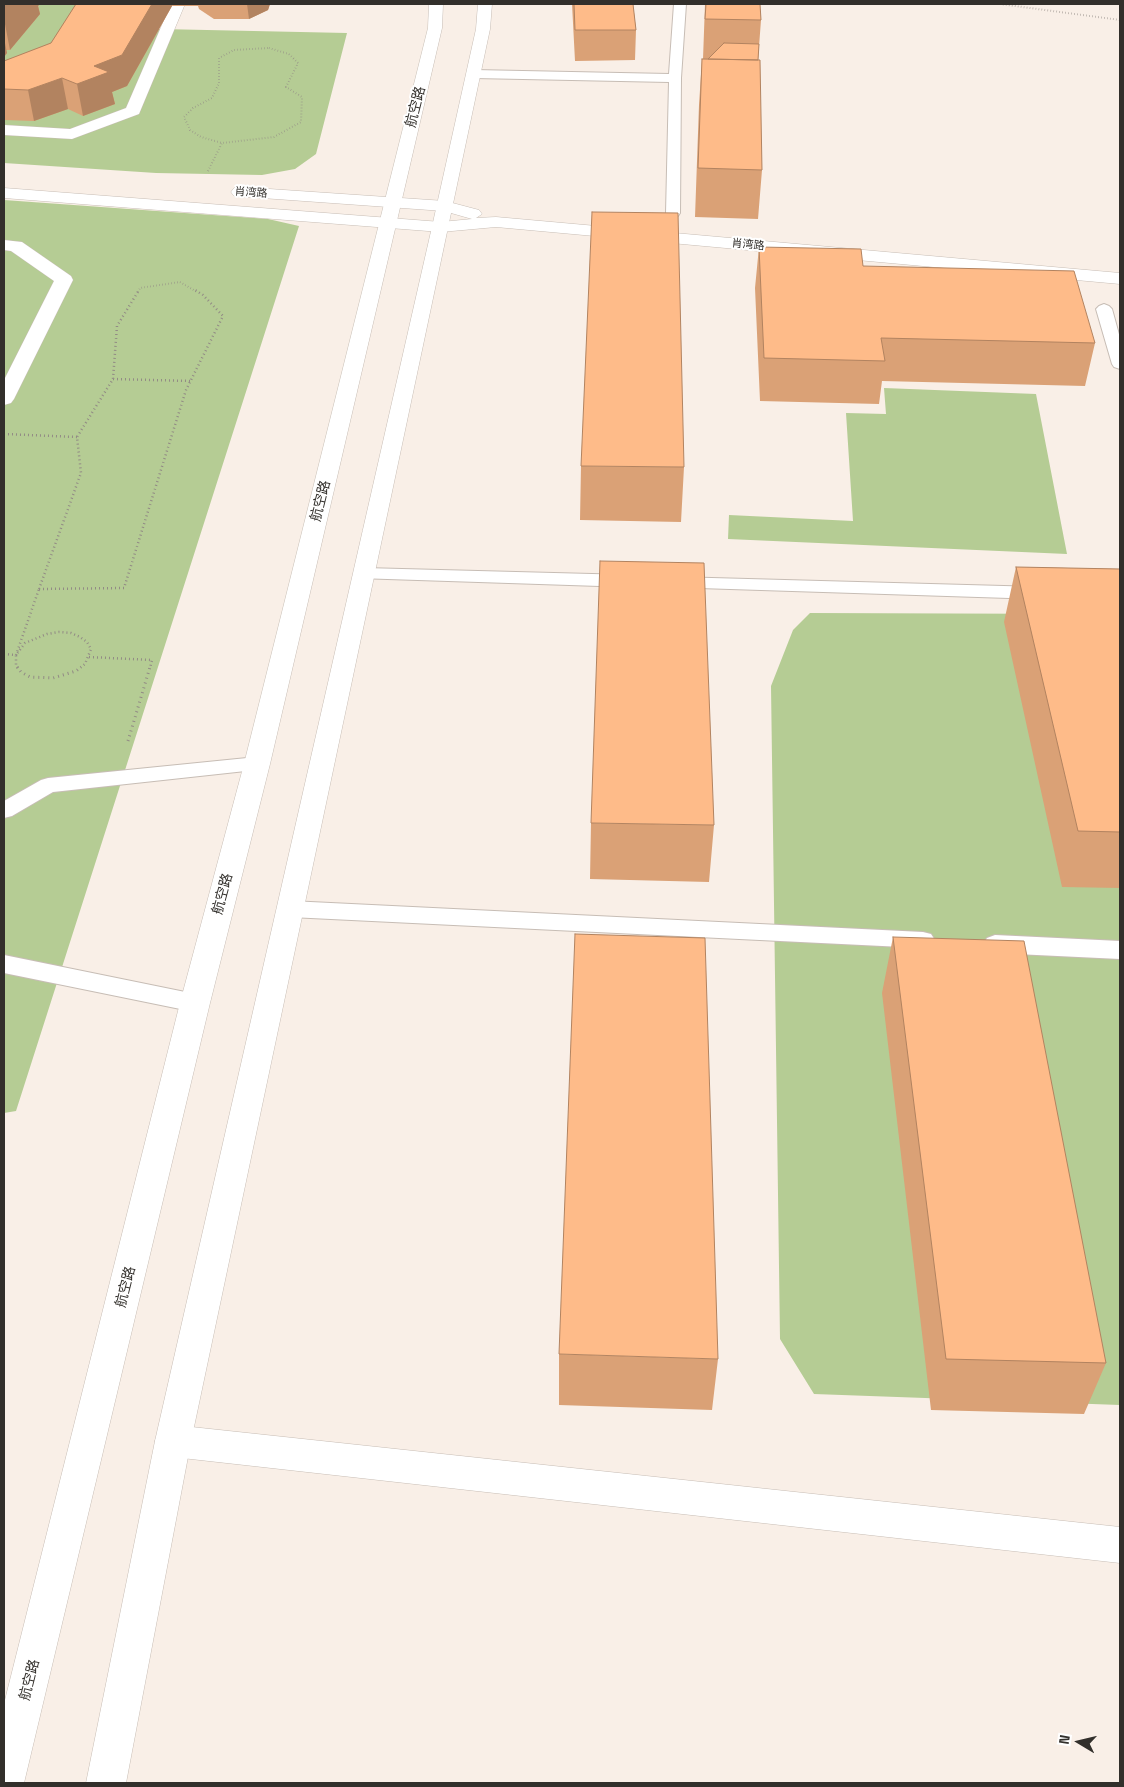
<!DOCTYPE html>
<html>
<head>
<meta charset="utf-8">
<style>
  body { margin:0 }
  #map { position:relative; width:1124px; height:1787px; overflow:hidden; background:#f9efe7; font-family:"Space Grotesk",sans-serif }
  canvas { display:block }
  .frame { position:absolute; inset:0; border:5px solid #322f2b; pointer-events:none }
  .north { position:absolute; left:1054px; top:1717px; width:50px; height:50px; -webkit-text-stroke:4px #fff; paint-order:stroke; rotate:279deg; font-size:14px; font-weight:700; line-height:20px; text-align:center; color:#322f2b }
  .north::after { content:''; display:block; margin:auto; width:18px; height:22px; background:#322f2b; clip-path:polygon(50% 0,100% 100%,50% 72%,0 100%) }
</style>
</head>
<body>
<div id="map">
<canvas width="1124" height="1787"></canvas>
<div class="frame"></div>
<div class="north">N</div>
</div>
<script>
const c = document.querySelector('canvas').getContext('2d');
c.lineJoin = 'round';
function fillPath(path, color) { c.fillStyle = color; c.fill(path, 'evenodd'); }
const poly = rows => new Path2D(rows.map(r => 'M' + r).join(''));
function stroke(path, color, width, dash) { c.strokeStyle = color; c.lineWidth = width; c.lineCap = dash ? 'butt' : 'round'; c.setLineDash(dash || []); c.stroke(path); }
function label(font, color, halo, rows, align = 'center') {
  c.font = font + ' "Space Grotesk","Noto Sans SC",sans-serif'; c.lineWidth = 4; c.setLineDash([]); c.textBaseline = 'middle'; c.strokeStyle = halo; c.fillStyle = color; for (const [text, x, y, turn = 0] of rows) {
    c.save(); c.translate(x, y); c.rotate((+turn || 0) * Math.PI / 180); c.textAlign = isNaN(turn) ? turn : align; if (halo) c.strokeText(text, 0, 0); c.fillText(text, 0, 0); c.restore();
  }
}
const green = poly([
  [4,4,81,4,67,27,347,33,316,154,295,169,262,175,156,173,4,163],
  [4,200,268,219,299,226,16,1111,4,1113],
  [884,388,1036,394,1067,554,728,539,729,515,853,521,846,413,886,414],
  [810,613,1095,614,1120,617,1120,1405,814,1394,780,1339,771,686,793,630]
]);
const pathFar2 = poly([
  [1000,4,1120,20],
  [269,48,289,54,298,63,286,87,302,97,301,122,274,137,222,143,201,137,190,130,184,117,193,108,212,98,219,83,219,58,234,50,269,48],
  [208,171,222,143],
  [138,292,140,288,180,282,197,292]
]);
const pathFar1 = poly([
  [113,379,191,381],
  [4,434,77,437],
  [39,589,81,473,77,437,113,379,117,326,139,290],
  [39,589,124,588,186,390,223,316,203,295,195,290],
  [4,654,16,655,39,589],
  [89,657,152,660,150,668],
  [18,668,16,665,16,655,25,643,47,634,59,632,71,633,80,637,87,642,91,649,85,664,80,668]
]);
const path = poly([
  [17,667,21,672,30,677,53,678,76,671,81,667],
  [128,741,150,667]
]);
const service = poly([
  [674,4,686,4,681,78,680,213,678,216,673,217,668,216,666,213,669,82,474,78,468,74,474,70,669,74,674,4],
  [1104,304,1109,306,1112,309,1120,338,1120,369,1114,367,1112,364,1096,309,1099,306,1104,304],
  [364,568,630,575,637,577,639,581,637,585,630,587,357,578,355,574,357,570,364,568],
  [675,577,1040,587,1047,589,1049,593,1047,597,1040,599,668,587,666,583,668,579,675,577],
  [257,757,264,759,267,764,264,769,53,792,12,816,4,818,4,801,41,780,48,778,257,757],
  [290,901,923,932,931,934,935,940,931,946,923,948,290,917,282,915,279,909,282,903,290,901],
  [995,935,1120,941,1120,959,995,953,987,950,983,944,987,938,995,935],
  [4,955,195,994,203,997,207,1003,203,1009,195,1012,4,973,4,955]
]);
const pedestrian = poly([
  [171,4,185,4,139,114,72,139,4,135,4,125,70,129,126,108,171,4],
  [4,240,22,242,71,276,73,280,14,399,11,403,4,405,4,380,54,281,11,251,4,250,4,240]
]);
const minor = poly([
  [173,1425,1120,1527,1120,1563,173,1457,160,1453,155,1441,160,1429,173,1425]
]);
const tertiary = poly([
  [240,187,445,201,479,210,482,214,476,218,496,217,1120,273,1120,284,496,227,441,232,4,198,4,188,441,222,472,219,444,211,234,196,231,192,234,188,240,187]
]);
const primary = poly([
  [429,4,443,4,442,28,270,764,210,1003,24,1783,4,1783,4,1704,180,1003,244,764,428,28,429,4],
  [478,4,492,4,490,29,191,1441,126,1783,86,1783,155,1441,432,227,476,29,478,4]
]);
const wall = poly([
  [4,4,40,4,38,6,40,14,10,50,6,50,7,53,4,57],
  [76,4,270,4,268,10,249,19,214,19,199,9,198,6,172,6,127,86,112,92,115,104,83,116,68,109,34,121,4,120,4,61,51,43],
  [572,4,633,4,636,30,635,60,575,61],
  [705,4,760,4,761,20,758,60,762,170,758,219,695,217,699,105,702,59,703,59],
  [759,247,863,266,1095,343,1085,386,882,381,879,404,760,401,755,288],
  [581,466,684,467,681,522,580,520],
  [1016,567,1120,569,1120,888,1062,887,1004,622],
  [591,823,714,825,709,882,590,879],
  [893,937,1106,1363,1084,1414,931,1410,882,993],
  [559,1354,718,1359,712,1410,559,1405]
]);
const shadedWall = poly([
  [4,4,40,4,38,6,40,14,10,50,4,19],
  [152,4,172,4,172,6,127,86,112,92,115,104,83,116,77,84,94,66],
  [247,4,270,4,268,10,249,19],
  [4,38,7,53,4,57],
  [62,78,68,109,34,121,28,90]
]);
const building = poly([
  [76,4,152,4,122,55,94,66,109,72,77,84,62,78,28,90,4,89,4,61,51,43,76,4],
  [574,4,633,4,636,30,575,30,574,4],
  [706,4,760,4,761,20,705,19,706,4],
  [724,43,759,44,758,60,708,59,724,43],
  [702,59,760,60,762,170,698,168,702,59],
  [592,212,678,213,684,467,581,466,592,212],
  [759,247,861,249,863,266,1074,271,1095,343,881,338,885,361,764,358,759,247],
  [600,561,704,563,714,825,591,823,600,561],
  [1016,567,1120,569,1120,832,1078,831,1016,567],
  [575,934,705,938,718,1359,559,1354,575,934],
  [893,937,1024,941,1106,1363,946,1359,893,937]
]);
const farStreetnames = [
  ["肖湾路",251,193,4],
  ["肖湾路",748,245,5]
];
const streetNames = [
  ["航空路",416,107,-76],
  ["航空路",321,501,-76],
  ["航空路",223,894,-75],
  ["航空路",126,1287,-76],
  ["航空路",30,1680,-76]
];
fillPath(green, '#b5cc94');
stroke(service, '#c7bdb5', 2);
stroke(pedestrian, '#c7bdb5', 1);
stroke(minor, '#c7bdb5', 1);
stroke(tertiary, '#c7bdb5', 1);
stroke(primary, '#c7bdb5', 1);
stroke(pathFar2, '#928b85', 2, [0.5, 2.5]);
stroke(pathFar1, '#928b85', 2.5, [1, 3]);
stroke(path, '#928b85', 3, [1, 4]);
fillPath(service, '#fff');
fillPath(pedestrian, '#fff');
fillPath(minor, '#fff');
fillPath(tertiary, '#fff');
fillPath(primary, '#fff');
fillPath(wall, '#daa176');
fillPath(shadedWall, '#b28360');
fillPath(building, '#febb89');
stroke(building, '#b28360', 1);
label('11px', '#322f2b', '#fff', farStreetnames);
label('14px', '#322f2b', '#fff', streetNames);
</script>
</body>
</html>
